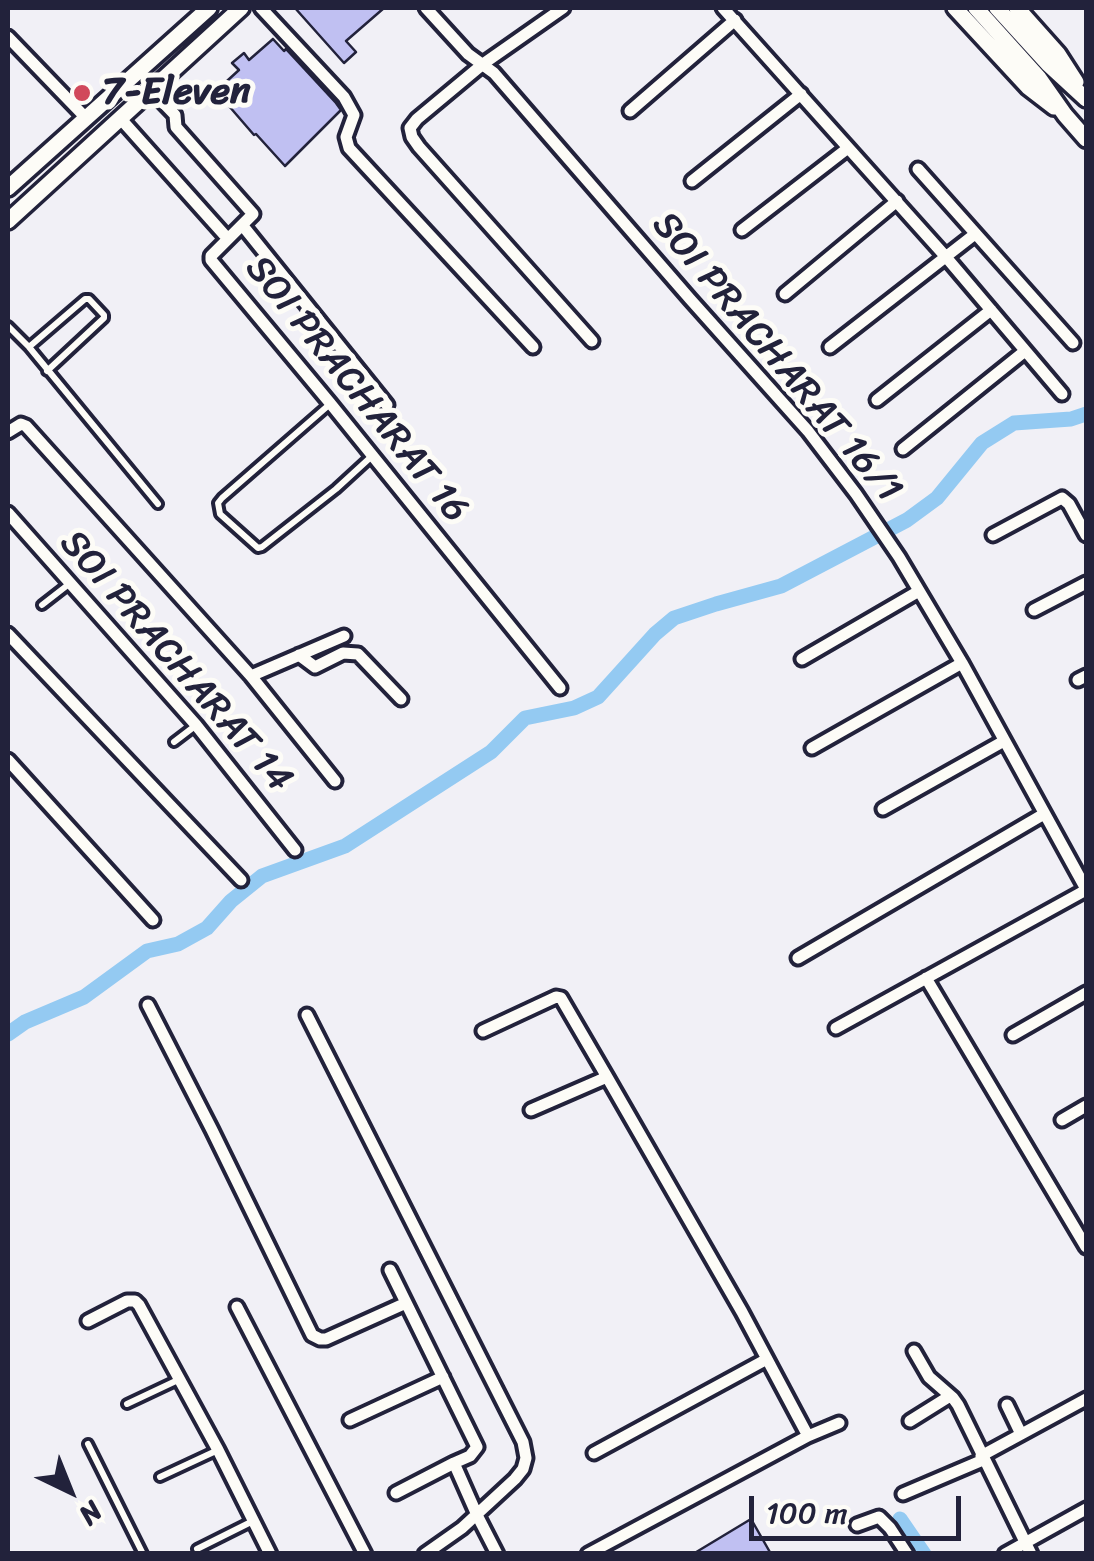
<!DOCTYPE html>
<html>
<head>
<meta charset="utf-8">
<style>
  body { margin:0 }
  #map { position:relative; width:1094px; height:1561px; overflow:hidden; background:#f1f0f6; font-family:Sriracha,sans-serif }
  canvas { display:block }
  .frame { position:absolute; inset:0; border:10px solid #22223b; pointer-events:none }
  .north { position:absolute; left:20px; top:1441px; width:100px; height:100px; -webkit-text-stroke:8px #fdfcf7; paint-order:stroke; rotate:137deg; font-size:28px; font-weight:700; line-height:40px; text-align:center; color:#22223b }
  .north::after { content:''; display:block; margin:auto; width:35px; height:45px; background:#22223b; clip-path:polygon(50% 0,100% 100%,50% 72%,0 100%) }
  .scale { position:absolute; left:749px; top:1496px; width:212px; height:45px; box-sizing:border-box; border:5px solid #22223b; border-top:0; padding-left:12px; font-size:30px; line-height:35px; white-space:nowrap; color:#22223b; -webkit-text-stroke:8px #fdfcf7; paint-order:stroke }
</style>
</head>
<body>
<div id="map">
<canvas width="1094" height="1561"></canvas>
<div class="frame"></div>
<div class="north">N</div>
<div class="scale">100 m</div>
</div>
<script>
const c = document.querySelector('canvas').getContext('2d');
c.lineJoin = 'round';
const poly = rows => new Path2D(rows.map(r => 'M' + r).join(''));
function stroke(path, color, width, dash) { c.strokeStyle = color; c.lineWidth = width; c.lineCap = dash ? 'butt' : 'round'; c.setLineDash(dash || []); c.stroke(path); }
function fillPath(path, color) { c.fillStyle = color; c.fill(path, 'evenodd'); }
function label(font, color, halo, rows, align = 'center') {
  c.font = font + ' Sriracha,sans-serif'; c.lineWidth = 10; c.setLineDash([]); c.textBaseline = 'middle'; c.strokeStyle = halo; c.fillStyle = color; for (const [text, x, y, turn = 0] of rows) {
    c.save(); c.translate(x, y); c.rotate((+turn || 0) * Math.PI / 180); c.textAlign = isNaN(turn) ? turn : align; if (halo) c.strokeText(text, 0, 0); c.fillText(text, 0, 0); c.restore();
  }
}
const canal = poly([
  [8,1034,25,1022,84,997,147,951,178,944,207,928,231,901,262,876,345,846,491,752,525,718,574,708,598,697,655,634,674,618,716,604,781,586,907,520,937,498,982,443,1014,423,1071,419,1086,414],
  [900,1519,924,1554]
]);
const building = poly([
  [295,8,384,8,346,41,356,52,344,63,295,8],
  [273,39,284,51,286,49,336,103,341,110,285,166,256,134,254,135,216,91,239,70,232,63,244,53,249,60,273,39],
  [751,1519,771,1554,693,1554,751,1519]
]);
const lane = poly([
  [8,326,29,347,158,504],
  [29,347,85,299,89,299,104,315,104,318,47,371],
  [330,404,222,498,218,503,220,514,258,548,262,547,336,489,372,456],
  [42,605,69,584],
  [174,742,195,726],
  [127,1404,180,1379],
  [88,1444,143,1554],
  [160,1477,218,1450],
  [197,1549,253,1521]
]);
const street = poly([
  [261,8,344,97,354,115,346,137,349,148,533,347],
  [426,8,468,54,494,73,690,299,808,431,856,494,899,557,962,663,1086,889],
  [563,8,483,64,417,119,410,128,412,137,419,147,592,341],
  [723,8,946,257,1062,394],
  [8,37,86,118],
  [151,90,175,115,176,127,253,214,211,256,211,260,330,403,560,688],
  [630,111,735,20],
  [120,118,228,239],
  [918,169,1073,343],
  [692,181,801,94],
  [243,226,387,405],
  [742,230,848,148],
  [785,294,897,201],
  [830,347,975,234],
  [877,400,991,310],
  [8,432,21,424,26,426,251,676,335,781],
  [903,449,1025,351],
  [8,513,196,725,295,850],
  [993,535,1062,498,1069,504,1086,535],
  [1034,610,1086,583],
  [8,634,241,880],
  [299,655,315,667,343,653,358,654,401,699],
  [802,659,919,591],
  [251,676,344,636],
  [1078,680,1086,676],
  [812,748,962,663],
  [8,760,153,920],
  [883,809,1004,741],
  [798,958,1044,814],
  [926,978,1086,1247],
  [148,1005,212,1130,312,1335,320,1339,326,1339,406,1303],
  [307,1015,523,1442,526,1458,523,1469,515,1479,462,1528,425,1554],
  [836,1028,1086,890],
  [483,1031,556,997,561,998,607,1077],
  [1013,1035,1086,993],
  [531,1110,607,1077,742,1312,808,1436],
  [1062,1120,1086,1106],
  [390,1270,477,1447,470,1456,454,1463],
  [237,1307,365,1554],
  [88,1321,127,1301,135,1301,139,1305,218,1450,270,1554],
  [914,1351,929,1377,953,1398,958,1405,1031,1554],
  [1007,1405,1021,1434],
  [350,1420,443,1377],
  [910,1421,950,1396],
  [594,1453,767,1359],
  [981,1456,1086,1399],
  [396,1493,454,1463,477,1515,497,1554],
  [903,1494,983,1460],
  [857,1525,879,1517,890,1528,907,1554],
  [588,1554,808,1436,839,1423],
  [1005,1554,1086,1509]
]);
const secondary = poly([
  [955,8,1028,87,1054,107],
  [976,8,1039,78,1065,115,1086,139],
  [997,8,1048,64,1086,99],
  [1017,8,1058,54,1076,82],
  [8,188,209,8],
  [8,221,241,8]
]);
const markers = [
  [82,93,10,"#d1495b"]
];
const poiNames = [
  ["7-Eleven",102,93]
];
const streetNames = [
  ["SOI PRACHARAT 16/1",776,358,50],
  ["SOI PRACHARAT 16",356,390,51],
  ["SOI PRACHARAT 14",175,662,49]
];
stroke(canal, '#94caf2', 15);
fillPath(building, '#c0c0f2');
stroke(building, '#22223b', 2.5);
stroke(lane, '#22223b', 14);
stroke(street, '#22223b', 19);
stroke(secondary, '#22223b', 22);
stroke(lane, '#fdfcf7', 6);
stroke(street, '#fdfcf7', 11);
stroke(secondary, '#fdfcf7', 15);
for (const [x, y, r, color] of markers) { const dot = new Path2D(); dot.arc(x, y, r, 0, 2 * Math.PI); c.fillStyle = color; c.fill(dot); stroke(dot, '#fdfcf7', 4); }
label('bold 38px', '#22223b', '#fdfcf7', poiNames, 'left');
label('38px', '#22223b', '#fdfcf7', streetNames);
</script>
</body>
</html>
